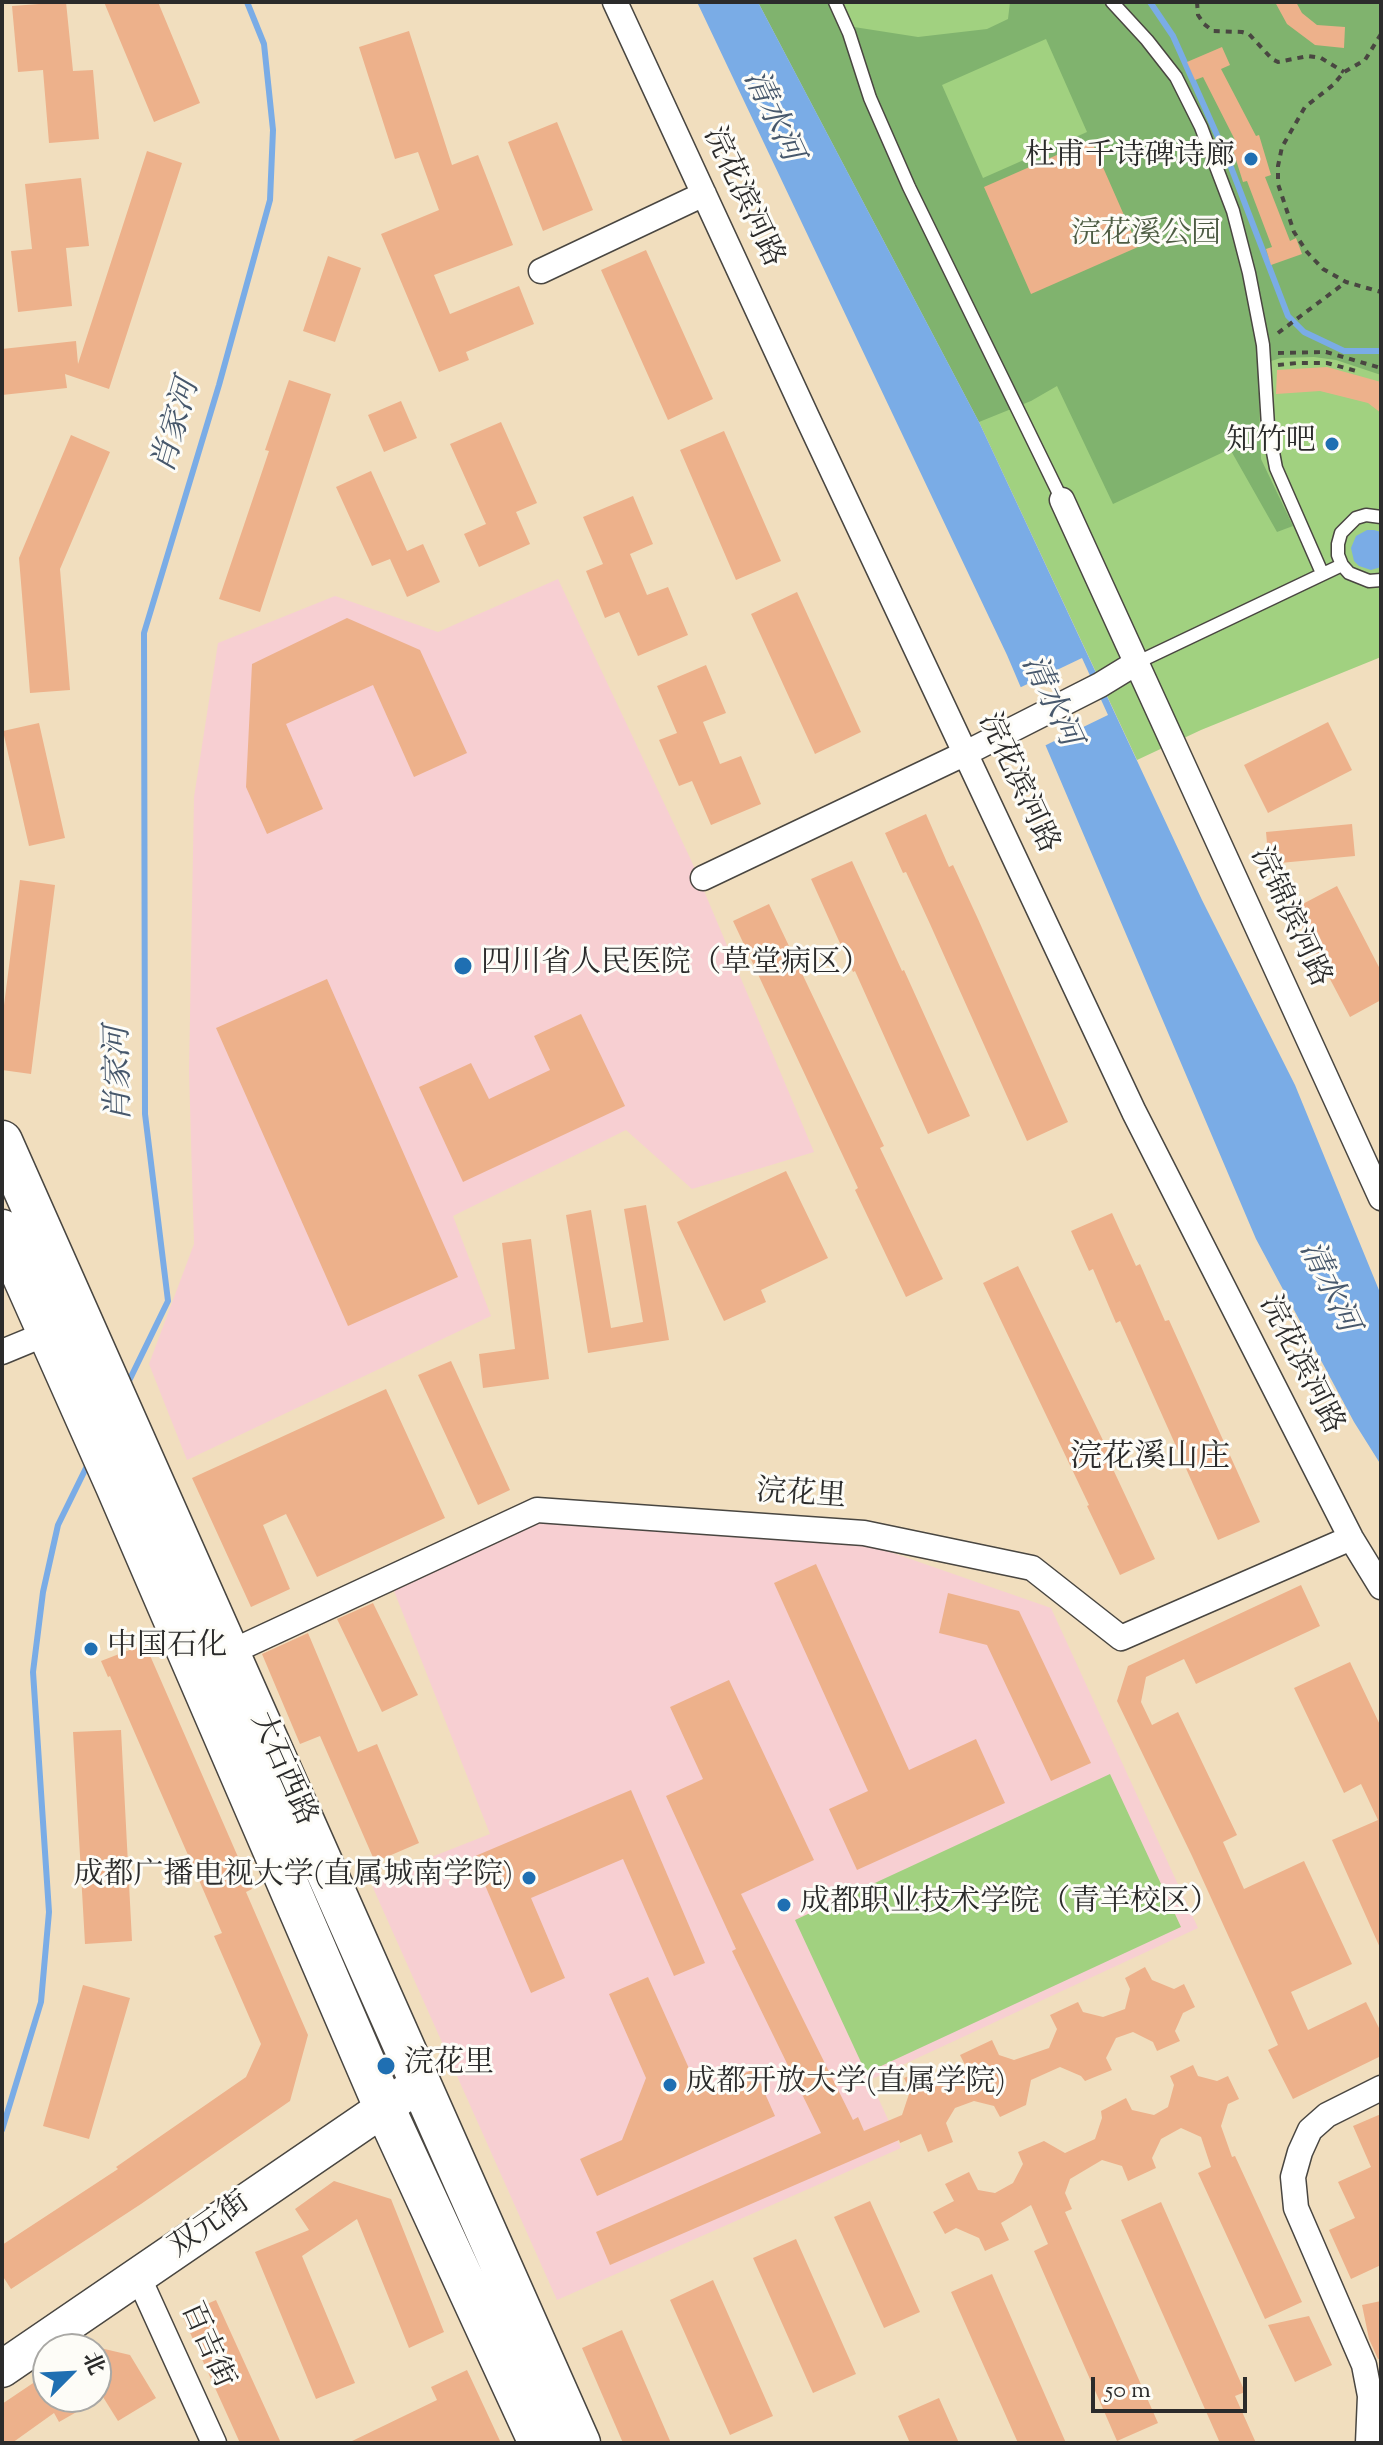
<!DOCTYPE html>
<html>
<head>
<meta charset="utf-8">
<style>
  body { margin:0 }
  #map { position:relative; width:1383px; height:2445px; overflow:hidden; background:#f1debe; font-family:"Sorts Mill Goudy","Noto Serif SC",serif }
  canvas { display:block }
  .frame { position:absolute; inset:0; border:4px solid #2b2b2b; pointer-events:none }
  .north { position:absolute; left:32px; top:2333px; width:80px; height:80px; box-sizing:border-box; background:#fdfcf7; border:2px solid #a9a8a5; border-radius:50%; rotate:66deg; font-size:22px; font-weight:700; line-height:32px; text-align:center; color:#2b2b2b }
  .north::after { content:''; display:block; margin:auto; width:28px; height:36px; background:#1f6fb2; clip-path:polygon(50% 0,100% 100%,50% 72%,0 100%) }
  .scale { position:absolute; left:1091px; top:2377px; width:156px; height:36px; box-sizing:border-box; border:4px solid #2b2b2b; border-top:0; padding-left:10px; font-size:24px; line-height:28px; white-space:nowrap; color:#2b2b2b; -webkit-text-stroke:6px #fdfcf7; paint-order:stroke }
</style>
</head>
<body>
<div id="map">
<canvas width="1383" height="2445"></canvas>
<div class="frame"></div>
<div class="north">北</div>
<div class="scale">50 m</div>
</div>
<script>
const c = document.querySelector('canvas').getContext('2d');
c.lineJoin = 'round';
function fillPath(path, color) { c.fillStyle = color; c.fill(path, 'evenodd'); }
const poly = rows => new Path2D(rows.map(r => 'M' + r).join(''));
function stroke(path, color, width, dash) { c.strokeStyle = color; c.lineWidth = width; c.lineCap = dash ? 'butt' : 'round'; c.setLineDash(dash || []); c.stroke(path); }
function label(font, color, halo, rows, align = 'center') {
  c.font = font + ' "Sorts Mill Goudy","Noto Serif SC",serif'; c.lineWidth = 6; c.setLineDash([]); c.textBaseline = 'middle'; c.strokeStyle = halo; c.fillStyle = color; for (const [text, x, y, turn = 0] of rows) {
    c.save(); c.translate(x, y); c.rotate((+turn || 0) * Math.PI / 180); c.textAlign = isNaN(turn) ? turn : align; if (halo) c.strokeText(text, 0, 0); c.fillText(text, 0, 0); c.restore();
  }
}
const built = poly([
  [558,579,691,860,814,1152,692,1189,626,1130,453,1216,491,1316,187,1460,149,1364,194,1244,189,1071,194,797,218,643,335,596,438,632],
  [540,1523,873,1546,1051,1608,1198,1928,870,2080,901,2148,557,2300,370,1881,490,1834,394,1591]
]);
const green = poly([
  [758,2,1381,2,1381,657,1201,730,1137,760,979,422],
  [1110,1774,1181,1927,866,2073,795,1920]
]);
const forest = poly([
  [758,2,843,2,854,27,918,37,987,29,1008,19,1010,2,1381,2,1381,375,1336,360,1314,357,1281,358,1258,365,1261,459,1293,526,1277,532,1230,449,1113,504,1057,386,1031,401,979,422],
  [1046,39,1087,132,983,178,942,85]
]);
const water = poly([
  [697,2,758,2,979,422,1202,900,1295,1085,1381,1295,1381,1465,1354,1422,1256,1239,1007,655],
  [1374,530,1381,532,1381,567,1371,570,1359,566,1354,561,1351,548,1356,536,1367,530]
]);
const pier = poly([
  [1082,658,1108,715,1042,747,1017,689]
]);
const stream = poly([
  [1150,2,1173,36,1229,162,1288,316,1304,332,1344,351,1381,351],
  [127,1385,168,1301,145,1114,144,633,219,385,270,200,273,130,264,44,247,2],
  [2,2130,41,2002,49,1912,33,1672,43,1592,58,1525,88,1464]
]);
const building = poly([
  [66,2,73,71,93,70,99,139,49,143,43,70,18,72,12,6],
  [104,2,158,2,200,103,154,122],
  [1275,2,1296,2,1302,13,1317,25,1345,27,1344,48,1315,45,1287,24],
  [409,31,452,165,478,155,513,245,434,275,450,314,519,286,534,324,466,352,469,360,439,372,381,234,439,210,418,152,395,159,359,47],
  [1222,47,1230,65,1221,69,1256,136,1259,135,1271,175,1265,177,1290,241,1296,238,1302,254,1271,265,1266,249,1272,247,1247,181,1243,182,1231,144,1236,142,1203,77,1195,80,1187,62],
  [557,122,593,210,543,231,508,142],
  [1091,140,1138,247,1031,294,984,187],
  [147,151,182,163,109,389,65,374,67,388,2,395,2,349,76,341,78,364],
  [81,178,89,246,66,248,72,306,18,312,11,251,32,249,25,184],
  [646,250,713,399,668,420,601,270],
  [328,256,361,268,335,342,303,331],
  [1327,367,1381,382,1381,413,1368,403,1320,391,1276,394,1277,370],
  [289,380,331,394,260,612,219,599,269,451,265,450],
  [401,401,417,438,384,452,368,415],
  [501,422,537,503,516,512,530,544,479,567,464,534,486,524,450,444],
  [724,431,781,561,736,580,680,450],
  [71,435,110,452,60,569,70,690,30,693,19,558],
  [371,471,407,551,423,544,440,582,407,597,390,559,372,566,336,487],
  [633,496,653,544,630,554,647,595,668,587,688,635,638,656,619,612,605,618,586,571,603,564,583,517],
  [797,592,861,732,815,754,751,614],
  [347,618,420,650,467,753,414,777,373,685,286,724,323,809,267,834,246,787,252,664],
  [706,665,726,713,703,722,720,764,741,756,761,804,711,825,692,781,679,786,659,740,677,733,657,686],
  [1328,722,1352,770,1268,813,1244,765],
  [39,723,65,838,29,846,3,731],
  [926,814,949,867,953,865,978,919,1068,1122,1027,1141,930,924,906,872,903,873,885,833],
  [1352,824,1355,856,1269,864,1266,832],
  [852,861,902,971,904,970,970,1116,928,1134,855,971,853,972,811,879],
  [20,880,55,885,31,1074,2,1070,2,1021],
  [1337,886,1381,971,1381,1000,1350,1017,1293,909],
  [769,904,884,1146,880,1148,943,1279,906,1297,855,1190,858,1188,733,921],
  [327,979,458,1277,348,1326,216,1028],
  [581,1014,625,1106,463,1182,419,1087,471,1063,489,1099,550,1070,534,1036],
  [786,1171,828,1258,761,1290,766,1302,724,1321,677,1222],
  [646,1205,669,1340,588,1353,566,1215,591,1210,611,1328,643,1322,624,1209],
  [1112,1213,1136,1266,1140,1264,1165,1321,1169,1320,1260,1522,1218,1540,1120,1321,1116,1323,1093,1269,1089,1271,1071,1231],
  [531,1239,549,1379,483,1388,479,1354,515,1349,502,1243],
  [1018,1266,1115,1465,1112,1467,1155,1559,1120,1575,1087,1506,1089,1505,983,1283],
  [451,1361,510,1490,478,1505,418,1375],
  [386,1389,445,1518,317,1577,286,1514,263,1525,290,1589,251,1607,192,1478],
  [816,1564,909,1770,976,1739,1005,1803,857,1870,829,1809,868,1791,774,1583],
  [1301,1585,1320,1626,1196,1684,1184,1659,1146,1677,1141,1702,1152,1725,1178,1712,1237,1835,1223,1842,1244,1889,1304,1861,1352,1964,1291,1992,1308,2030,1366,2002,1381,2032,1381,2056,1293,2099,1268,2050,1278,2045,1192,1856,1117,1701,1128,1666],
  [948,1593,1019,1611,1091,1763,1051,1781,987,1645,939,1633],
  [373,1603,418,1695,382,1712,337,1619],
  [308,1633,358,1752,377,1744,419,1843,375,1862,320,1736,300,1744,262,1654],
  [145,1644,252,1889,246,1892,308,2035,290,2101,141,2204,11,2289,2,2275,2,2245,118,2169,116,2167,246,2077,261,2044,214,1936,222,1933,110,1676,108,1677,101,1661],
  [1350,1662,1381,1727,1381,1950,1332,1840,1378,1820,1361,1784,1344,1793,1294,1688],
  [729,1680,814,1860,741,1894,853,2120,858,2117,864,2131,902,2115,910,2091,904,2078,928,2067,935,2084,969,2073,960,2055,992,2040,999,2055,1014,2060,1049,2048,1057,2029,1050,2015,1078,2002,1083,2012,1103,2017,1125,2009,1130,1989,1125,1978,1145,1967,1152,1980,1174,1989,1184,1984,1195,2007,1183,2013,1175,2031,1180,2041,1157,2051,1153,2042,1133,2032,1116,2038,1106,2058,1112,2070,1085,2081,1081,2076,1060,2067,1031,2080,1026,2105,1000,2117,994,2106,974,2101,955,2108,946,2123,953,2142,928,2152,921,2134,900,2143,899,2140,610,2265,596,2232,821,2133,732,1951,736,1949,666,1796,703,1779,670,1707],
  [121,1730,132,1941,85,1944,73,1732],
  [631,1790,705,1963,674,1976,623,1859,531,1898,565,1978,531,1993,473,1857],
  [648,1977,700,2093,754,2069,775,2116,597,2196,580,2159,622,2140,646,2078,609,1994],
  [83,1985,130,1998,89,2139,43,2126],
  [1193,2065,1198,2076,1217,2081,1228,2076,1239,2099,1228,2104,1221,2126,1232,2157,1235,2156,1302,2302,1265,2319,1198,2173,1211,2167,1201,2137,1181,2128,1161,2139,1152,2158,1156,2168,1128,2181,1122,2166,1102,2160,1070,2179,1065,2193,1072,2209,1065,2212,1158,2423,1117,2441,1034,2251,1048,2244,1031,2205,1001,2223,1009,2240,985,2251,979,2238,956,2228,945,2234,933,2212,954,2201,945,2184,969,2172,978,2190,995,2193,1013,2183,1023,2164,1018,2152,1044,2141,1065,2153,1095,2139,1102,2118,1101,2111,1126,2098,1132,2110,1154,2115,1168,2107,1174,2085,1170,2076],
  [1381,2114,1381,2265,1351,2279,1329,2230,1355,2218,1338,2182,1371,2167,1353,2126],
  [334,2181,391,2199,444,2332,409,2348,357,2219,302,2256,355,2383,316,2399,255,2252,309,2230,295,2209],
  [870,2201,920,2312,884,2328,834,2217],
  [1161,2202,1245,2392,1235,2396,1256,2443,1220,2443,1121,2220],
  [796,2239,856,2374,813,2393,753,2258],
  [992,2274,1066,2443,1018,2443,951,2292],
  [713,2280,773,2416,730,2435,670,2300],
  [216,2300,281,2443,240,2443,182,2315],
  [1381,2301,1381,2359,1378,2359,1369,2339,1362,2305],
  [1309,2316,1332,2365,1295,2382,1268,2325],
  [622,2330,671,2443,623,2443,582,2348],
  [96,2347,130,2355,156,2398,118,2421,103,2397,59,2422,54,2413,12,2443,2,2443,2,2404,48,2373,48,2397,96,2397],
  [467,2370,501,2443,348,2443,437,2400,431,2387],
  [939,2398,959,2443,910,2443,898,2416]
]);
const path = poly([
  [1197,2,1198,15,1204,24,1213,31,1242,32,1249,34,1272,59,1278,62,1308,56,1321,58,1344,72],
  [1381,34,1365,60,1344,72,1333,85,1305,107,1282,147,1278,166,1278,184,1294,232,1307,252,1323,269,1346,282,1381,292],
  [1278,333,1346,282],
  [1278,353,1326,352,1381,368],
  [1278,365,1297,363,1327,363,1360,372]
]);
const lane = poly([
  [835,2,849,33,870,98,909,187,1062,500],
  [1112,2,1147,40,1176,77,1201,127,1233,211,1249,273,1263,345,1268,426,1276,468,1322,573],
  [1381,517,1366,515,1356,518,1341,533,1338,544,1338,555,1342,565,1349,573,1369,581,1381,580],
  [1136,663,1342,565]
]);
const street = poly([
  [615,2,807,417,1134,1112,1351,1538,1381,1587],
  [541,271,704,194],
  [1062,500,1381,1198],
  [703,878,966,753,1100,685,1136,663],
  [2,1352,48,1333],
  [229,1653,537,1510,864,1533,1032,1568,1121,1638,1351,1538],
  [138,2276,214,2443],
  [1368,2443,1370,2396,1364,2365,1296,2208,1293,2177,1300,2152,1310,2130,1327,2115,1381,2088]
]);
const secondary = poly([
  [2,2369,419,2084]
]);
const primary = poly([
  [2,1141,580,2443],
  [2,1230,116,1486,384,2107,539,2443]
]);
const markers = [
  [1251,159,8,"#1f6fb2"],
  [1332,444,8,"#1f6fb2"],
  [463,966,10,"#1f6fb2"],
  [91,1649,8,"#1f6fb2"],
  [529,1878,8,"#1f6fb2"],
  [784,1905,8,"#1f6fb2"],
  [386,2066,10,"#1f6fb2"],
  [670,2085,8,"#1f6fb2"]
];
const poiNames = [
  ["杜甫千诗碑诗廊",1235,159,"right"],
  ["知竹吧",1316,444,"right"],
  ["四川省人民医院（草堂病区）",481,966],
  ["中国石化",107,1649],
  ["成都广播电视大学(直属城南学院)",513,1878,"right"],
  ["成都职业技术学院（青羊校区）",800,1905],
  ["浣花里",404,2066],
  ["成都开放大学(直属学院)",686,2085]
];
const streetNames = [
  ["浣花滨河路",741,198,65],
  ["浣花滨河路",1016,784,65],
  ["浣锦滨河路",1288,918,65],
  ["浣花滨河路",1299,1366,63],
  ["浣花里",801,1497,4],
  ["大石西路",281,1770,66],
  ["双元街",211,2227,-35],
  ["百吉街",205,2346,66]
];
const parkNames = [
  ["浣花溪公园",1146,237]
];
const waterNames = [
  ["清水河",770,117,65],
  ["肖家河",179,427,-74],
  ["清水河",1048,702,65],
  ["肖家河",122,1074,-91],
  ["清水河",1326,1288,65]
];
const neighbourhoodNames = [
  ["浣花溪山庄",1150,1461]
];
fillPath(built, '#f7cfd2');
fillPath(green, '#a1d180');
fillPath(forest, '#80b36e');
fillPath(water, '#7aace6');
fillPath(pier, '#f1debe');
stroke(stream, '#7aace6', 6);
fillPath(building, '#edb18b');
stroke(lane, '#494641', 15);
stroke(street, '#494641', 27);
stroke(secondary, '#494641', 39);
stroke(primary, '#494641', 43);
stroke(path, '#494641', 4, [6, 6]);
stroke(lane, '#fff', 12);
stroke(street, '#fff', 24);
stroke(secondary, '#fff', 36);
stroke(primary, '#fff', 40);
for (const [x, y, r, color] of markers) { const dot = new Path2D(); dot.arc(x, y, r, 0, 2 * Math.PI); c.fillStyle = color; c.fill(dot); stroke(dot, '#fdfcf7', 3); }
label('30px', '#2b2b2b', '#fdfcf7', poiNames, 'left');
label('30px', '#2b2b2b', '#fdfcf7', streetNames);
label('30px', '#4e5d44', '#fdfcf7', parkNames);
label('italic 32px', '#47586c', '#fdfcf7', waterNames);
label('32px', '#2b2b2b', '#fdfcf7', neighbourhoodNames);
</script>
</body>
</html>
